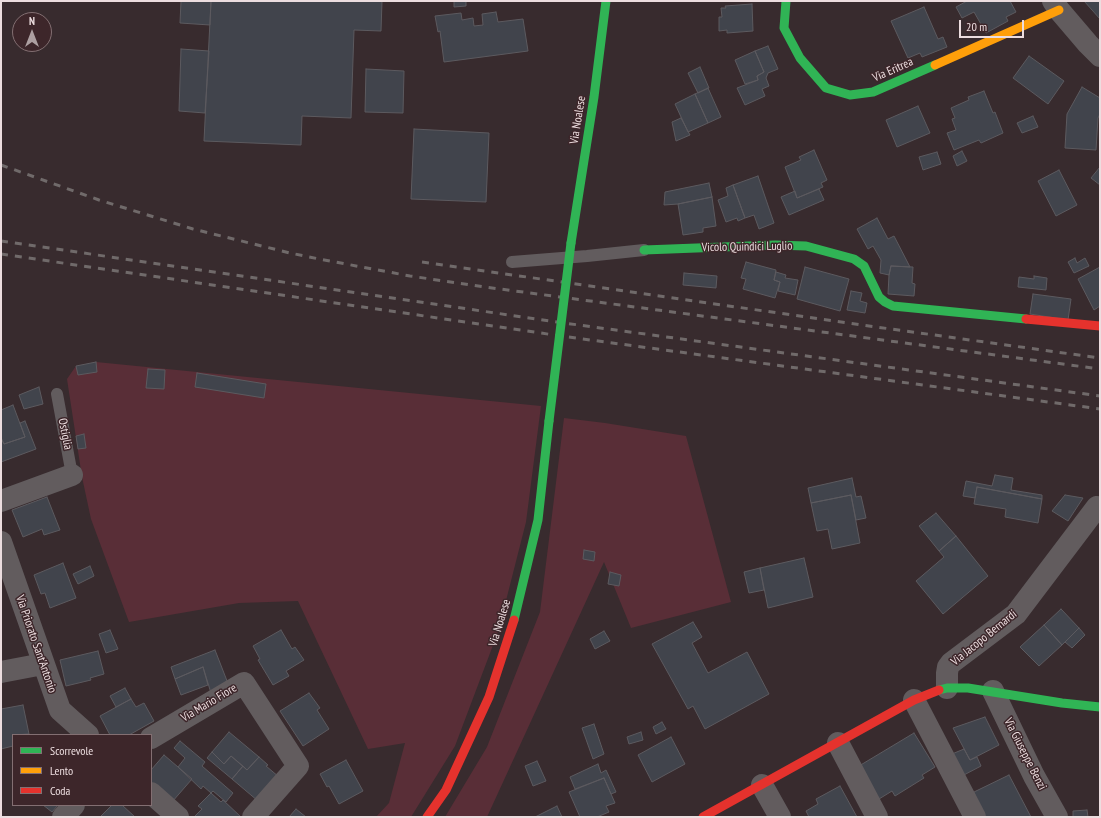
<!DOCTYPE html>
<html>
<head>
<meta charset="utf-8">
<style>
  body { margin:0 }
  #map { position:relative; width:1101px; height:818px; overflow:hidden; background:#382b2e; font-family:"PT Sans Narrow",sans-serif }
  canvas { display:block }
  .frame { position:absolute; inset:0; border:2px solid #ecdddf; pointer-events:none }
  .legend { position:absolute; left:12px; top:734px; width:140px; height:72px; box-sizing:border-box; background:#3d262a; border:1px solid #836f72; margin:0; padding:5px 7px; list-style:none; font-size:12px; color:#ecdddf }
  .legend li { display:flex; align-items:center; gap:8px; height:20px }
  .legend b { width:20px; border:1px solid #836f72 }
  .north { position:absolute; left:12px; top:12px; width:40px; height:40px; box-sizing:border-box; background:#3d262a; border:1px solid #836f72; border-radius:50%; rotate:0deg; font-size:11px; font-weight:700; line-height:16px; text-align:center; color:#ecdddf }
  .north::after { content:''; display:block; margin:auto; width:14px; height:18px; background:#ad9fa1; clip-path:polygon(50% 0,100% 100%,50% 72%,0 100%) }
  .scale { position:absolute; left:959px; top:20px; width:65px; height:18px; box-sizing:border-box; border:2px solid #ecdddf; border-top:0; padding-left:5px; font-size:12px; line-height:14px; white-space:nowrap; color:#ecdddf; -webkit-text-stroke:3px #3d262a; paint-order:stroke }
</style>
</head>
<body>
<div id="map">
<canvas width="1101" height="818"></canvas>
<div class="frame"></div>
<ul class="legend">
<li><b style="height:5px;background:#30b455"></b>Scorrevole</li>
<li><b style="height:5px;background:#ff9f0a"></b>Lento</li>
<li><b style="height:5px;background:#e5322d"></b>Coda</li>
</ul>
<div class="north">N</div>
<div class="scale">20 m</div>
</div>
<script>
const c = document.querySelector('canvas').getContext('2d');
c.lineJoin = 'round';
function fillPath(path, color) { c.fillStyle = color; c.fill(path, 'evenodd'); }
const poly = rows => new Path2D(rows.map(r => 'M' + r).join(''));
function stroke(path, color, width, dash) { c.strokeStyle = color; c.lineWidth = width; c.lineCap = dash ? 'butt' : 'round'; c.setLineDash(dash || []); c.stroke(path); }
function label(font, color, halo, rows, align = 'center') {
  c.font = font + ' "PT Sans Narrow",sans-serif'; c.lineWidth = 3; c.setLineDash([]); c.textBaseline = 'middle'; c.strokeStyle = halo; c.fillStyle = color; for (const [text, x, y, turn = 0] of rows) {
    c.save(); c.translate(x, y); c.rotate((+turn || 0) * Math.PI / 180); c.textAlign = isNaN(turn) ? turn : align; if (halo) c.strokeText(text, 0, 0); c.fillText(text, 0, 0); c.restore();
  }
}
const green = poly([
  [96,362,541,406,526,522,498,632,455,746,411,817,376,817,389,803,405,743,368,749,298,601,239,603,129,622,91,519,82,477,67,379,76,366],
  [564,418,605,423,686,436,731,602,631,628,604,562,487,817,445,817,487,747,540,612]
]);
const building = poly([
  [181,1,211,1,210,25,180,23,181,1],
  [211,1,382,1,381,31,354,30,351,118,302,116,301,145,204,141,211,1],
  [454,1,466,1,466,6,454,7,454,1],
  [967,1,1010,1,1016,12,1006,17,1008,21,986,33,974,12,962,18,956,7,967,1],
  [1084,1,1100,1,1100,19,1084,1],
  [752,4,753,31,727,33,727,30,719,31,719,17,722,17,721,8,726,8,725,6,752,4],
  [924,7,938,39,943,37,947,47,922,57,920,53,908,58,891,21,924,7],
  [496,12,498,22,523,19,528,51,444,62,440,31,438,32,435,16,461,13,462,20,473,18,474,26,483,25,482,14,496,12],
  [768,46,778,69,768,73,766,78,769,86,762,89,765,96,745,105,737,88,758,80,757,76,764,72,755,51,768,46],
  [181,49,209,51,205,113,179,111,181,49],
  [755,51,764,72,757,76,758,80,745,84,735,60,755,51],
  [1029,56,1064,81,1048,104,1013,78,1029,56],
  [700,67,709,88,698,93,688,73,700,67],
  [366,69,404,71,403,113,365,112,366,69],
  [1082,87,1100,98,1100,114,1098,118,1096,150,1065,148,1067,114,1082,87],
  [708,88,721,117,708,123,695,94,708,88],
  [984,91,993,113,995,112,1003,133,981,143,979,140,954,150,947,133,956,130,952,119,955,118,951,108,969,100,968,97,984,91],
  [695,94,708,123,688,132,675,104,695,94],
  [918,106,930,133,897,147,886,120,918,106],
  [1033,116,1038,127,1022,133,1017,123,1033,116],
  [681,118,690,135,676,141,672,122,681,118],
  [414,129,489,133,486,202,411,199,414,129],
  [814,150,827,180,821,183,823,187,797,198,785,167,801,160,799,157,814,150],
  [962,151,967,161,957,166,953,156,962,151],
  [937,152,941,164,923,170,919,157,937,152],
  [1100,167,1100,185,1091,178,1100,167],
  [1059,170,1077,205,1056,216,1038,181,1059,170],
  [758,176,774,223,759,229,754,215,745,218,733,185,758,176],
  [709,183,712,197,678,204,664,205,665,192,709,183],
  [733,185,745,218,738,221,737,218,726,222,718,200,728,196,726,188,733,185],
  [819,189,824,200,789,215,781,197,795,191,797,198,819,189],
  [712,197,716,226,703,228,703,232,683,235,678,204,712,197],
  [877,218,888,239,894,236,910,267,891,266,889,275,880,273,881,260,873,246,868,249,857,229,877,218],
  [1075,258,1077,263,1085,258,1089,266,1074,273,1068,262,1075,258],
  [746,262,776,270,774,280,780,282,775,298,743,289,746,279,741,278,746,262],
  [891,266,913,267,912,283,915,284,914,296,888,294,889,275,891,266],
  [805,267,849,279,840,311,797,299,805,267],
  [1100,267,1100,306,1094,310,1078,279,1100,267],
  [776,272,786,275,785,278,798,280,795,295,778,291,780,282,774,280,776,272],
  [684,273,717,276,716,288,683,285,684,273],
  [1034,276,1047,278,1046,290,1018,287,1019,277,1034,279,1034,276],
  [851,291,862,293,860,301,867,303,865,313,847,310,851,291],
  [1033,294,1071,299,1068,320,1030,314,1033,294],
  [96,362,97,372,78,375,76,366,96,362],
  [148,369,165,370,164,389,146,388,148,369],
  [197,373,266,384,264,398,195,387,197,373],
  [39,387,43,404,24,409,19,395,39,387],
  [13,405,25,437,4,444,1,438,1,410,13,405],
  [25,421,36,449,1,462,1,438,4,444,25,437,20,423,25,421],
  [84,434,86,448,78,449,76,436,84,434],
  [995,475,1013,478,1011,490,1042,495,1042,499,977,487,975,498,963,496,966,481,992,486,995,475],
  [852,478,856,497,861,496,866,518,856,520,851,495,811,503,808,488,852,478],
  [977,487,1042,499,1038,523,1005,517,1006,509,974,504,977,487],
  [851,495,860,543,832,549,828,529,817,531,811,503,851,495],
  [1065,495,1083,498,1068,521,1052,511,1065,495],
  [47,497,60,530,44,535,42,529,23,537,12,510,47,497],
  [936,513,956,536,939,551,919,526,936,513],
  [956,536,988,576,943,614,916,581,944,557,939,551,956,536],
  [584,550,595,552,594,561,583,559,584,550],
  [804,558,813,597,768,608,760,568,804,558],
  [63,563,76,598,50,608,45,593,41,594,34,575,63,563],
  [90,566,94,576,78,584,73,574,90,566],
  [760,568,764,590,749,593,744,572,760,568],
  [610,572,621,575,619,586,608,584,610,572],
  [1061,609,1079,628,1062,645,1044,625,1061,609],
  [693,622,702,637,692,643,708,673,747,652,769,694,705,729,693,706,688,709,652,644,693,622],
  [1044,625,1062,645,1039,666,1020,647,1044,625],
  [1079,628,1085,635,1072,648,1065,642,1079,628],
  [110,630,118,649,106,653,99,634,110,630],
  [281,630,292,649,295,647,304,660,286,671,289,676,273,685,258,660,260,659,253,646,281,630],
  [604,631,610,641,595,649,590,639,604,631],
  [215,650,229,686,211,693,203,667,175,679,171,667,215,650],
  [98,651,104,674,90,678,91,680,66,686,60,660,98,651],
  [203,667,208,685,181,695,175,679,203,667],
  [125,688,131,699,116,707,110,696,125,688],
  [309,693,320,708,317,710,329,729,303,746,280,711,309,693],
  [131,699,136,707,144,703,154,721,129,735,110,735,100,716,131,699],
  [23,705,29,734,13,735,13,746,1,749,1,709,23,705],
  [985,717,999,745,970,760,953,728,985,717],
  [662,722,666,729,656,734,653,727,662,722],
  [594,724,604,754,593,759,582,728,594,724],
  [229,732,259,757,247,770,231,756,224,764,212,752,229,732],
  [641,732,643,740,629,744,627,737,641,732],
  [914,733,935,767,922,775,924,778,895,796,892,791,879,799,859,766,914,733],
  [671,737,685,764,652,782,638,755,671,737],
  [180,741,205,762,202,766,233,793,226,802,213,791,211,793,203,786,201,789,178,767,185,758,174,748,180,741],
  [964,749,970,760,977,757,981,766,962,776,952,754,964,749],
  [212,752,224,764,231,756,243,766,232,779,207,758,212,752],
  [164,755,192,779,172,802,151,784,151,770,164,755],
  [259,757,268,765,266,766,279,777,258,801,232,779,243,766,247,770,259,757],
  [346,760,363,791,339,804,329,786,327,787,320,774,346,760],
  [537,761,546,781,533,786,525,766,537,761],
  [598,764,601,773,606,770,616,792,611,794,604,778,575,789,570,777,598,764],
  [1009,775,1031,817,982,817,974,792,1009,775],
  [604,778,615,803,606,806,609,812,597,817,580,817,569,792,604,778],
  [840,786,857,817,809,817,806,811,818,804,816,799,840,786],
  [211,793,221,802,223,800,241,817,194,817,202,809,198,806,211,793],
  [43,805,58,805,52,812,43,805],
  [112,805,122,805,135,817,100,817,112,805],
  [557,806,562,817,535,817,557,806],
  [296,809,306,817,289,817,296,809],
  [1087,810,1088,817,1073,817,1073,811,1087,810]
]);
const lane = poly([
  [512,262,587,256,644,250],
  [57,394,72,475]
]);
const street = poly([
  [1053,1,1059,10,1088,44,1100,56],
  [1,501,72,475],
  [1,542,60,710,88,735],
  [1,672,43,664],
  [947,688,947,673,948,667,951,663,1016,614,1097,507],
  [993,691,1034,776,1057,817],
  [914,700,975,817],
  [151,738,244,683,298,766,253,817],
  [838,743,877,817],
  [762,785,780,817],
  [151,793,178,817],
  [63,817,74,805]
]);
const fast = poly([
  [786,1,784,28,800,58,826,88,850,95,873,92,935,65],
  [571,243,594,97,606,1],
  [644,250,775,245,806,246,854,259,864,266,879,297,885,302,893,306,1026,319],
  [514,620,538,520,549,421],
  [939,690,947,688,968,688,1062,703,1100,707]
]);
const slow = poly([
  [935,65,1059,10]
]);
const jam = poly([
  [1026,319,1100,326],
  [427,817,446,790,489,697,514,620],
  [703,817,914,700,939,690]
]);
const rail = poly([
  [1,165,99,200,193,229,290,253,319,259,410,276,485,287,1100,369],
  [1,241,564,323,1100,396],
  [1,254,561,336,1100,409],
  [422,262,862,325,1100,358]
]);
const fastBridge = poly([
  [549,421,571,243]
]);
const streetNames = [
  ["Via Eritrea",893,70,-24],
  ["Via Noalese",578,120,-81],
  ["Vicolo Quindici Luglio",747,247,-1],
  ["Ostiglia",65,434,79],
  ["Via Noalese",500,623,-73],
  ["Via Jacopo Bernardi",984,638,-39],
  ["Via Priorato Sant'Antonio",36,644,71],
  ["Via Mario Fiore",209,703,-31],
  ["Via Giuseppe Benzi",1025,754,63]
];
fillPath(green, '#592e37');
fillPath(building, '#41444c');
stroke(building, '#5c5a5f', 1);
stroke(lane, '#625c5e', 12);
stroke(street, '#625c5e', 22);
stroke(fast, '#30b455', 9);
stroke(slow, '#ff9f0a', 9);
stroke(jam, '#e5322d', 9);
stroke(rail, '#706a6a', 3, [7, 7]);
stroke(fastBridge, '#30b455', 9);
label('12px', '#ecdddf', '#3d262a', streetNames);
</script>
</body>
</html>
